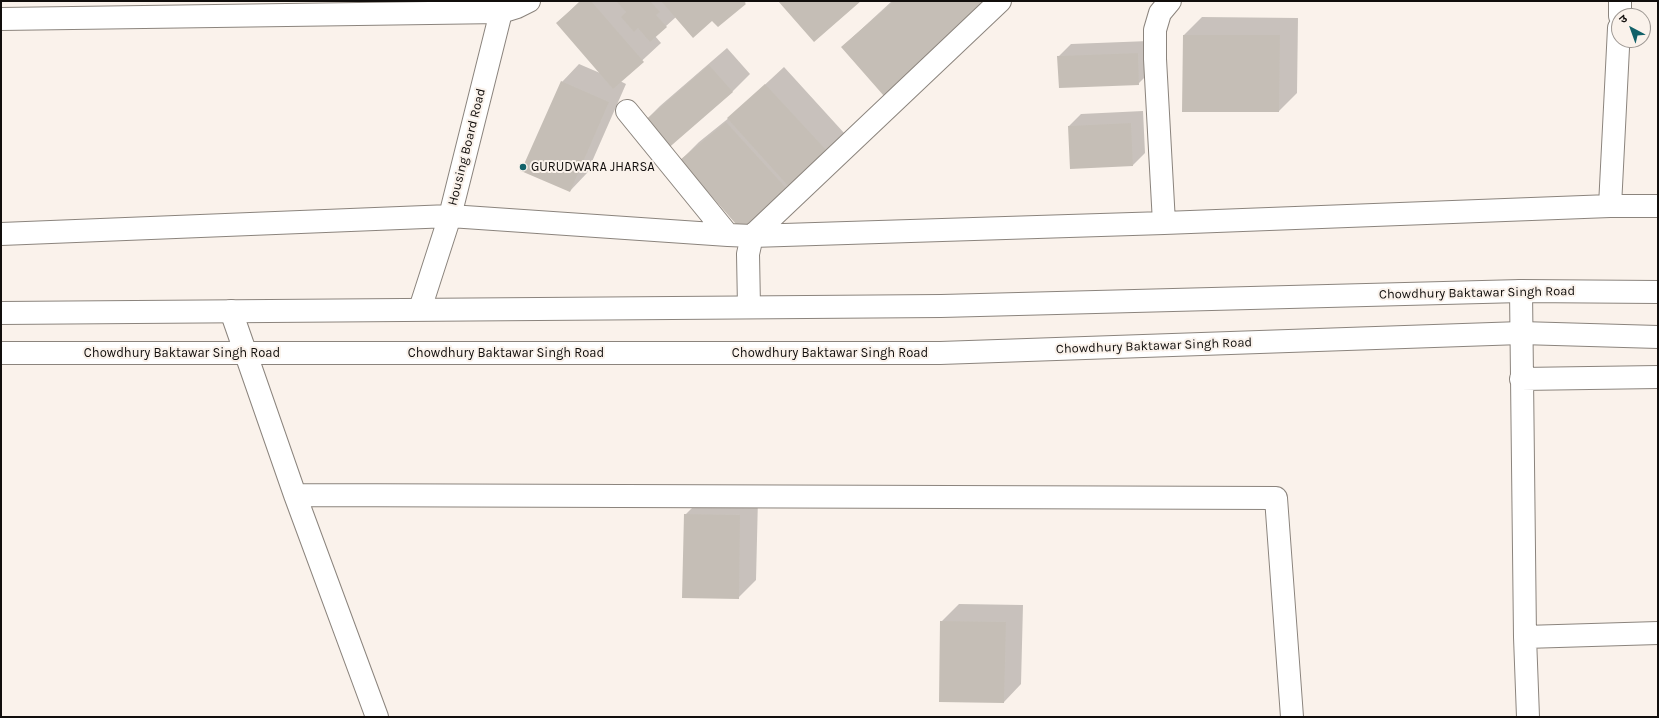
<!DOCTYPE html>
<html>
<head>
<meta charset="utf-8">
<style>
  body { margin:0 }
  #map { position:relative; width:1659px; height:718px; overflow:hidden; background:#faf2eb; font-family:Karla,"Noto Sans Devanagari",sans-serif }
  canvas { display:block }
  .frame { position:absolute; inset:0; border:2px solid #110e0c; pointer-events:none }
  .north { position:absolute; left:1611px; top:8px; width:40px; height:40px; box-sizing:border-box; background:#faf2eb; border:1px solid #9d9792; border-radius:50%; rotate:319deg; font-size:11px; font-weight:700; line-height:16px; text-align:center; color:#110e0c }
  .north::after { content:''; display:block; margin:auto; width:14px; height:18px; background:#116169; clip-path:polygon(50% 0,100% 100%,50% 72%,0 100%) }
</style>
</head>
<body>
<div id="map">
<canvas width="1659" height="718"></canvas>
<div class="frame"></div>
<div class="north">उ</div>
</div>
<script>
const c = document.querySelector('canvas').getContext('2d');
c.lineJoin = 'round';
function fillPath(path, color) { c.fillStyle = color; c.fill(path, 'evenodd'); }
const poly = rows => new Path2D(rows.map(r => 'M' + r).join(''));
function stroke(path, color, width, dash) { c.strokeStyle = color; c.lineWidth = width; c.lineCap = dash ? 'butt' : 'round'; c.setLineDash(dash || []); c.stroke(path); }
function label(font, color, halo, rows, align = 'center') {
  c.font = font + ' Karla,sans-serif'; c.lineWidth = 4; c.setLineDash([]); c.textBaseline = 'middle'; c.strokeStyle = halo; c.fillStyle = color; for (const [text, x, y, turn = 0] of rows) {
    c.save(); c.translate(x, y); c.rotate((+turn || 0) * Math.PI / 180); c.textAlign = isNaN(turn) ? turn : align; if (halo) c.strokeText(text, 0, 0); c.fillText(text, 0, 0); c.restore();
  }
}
const shadow = poly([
  [580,1,747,1,718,26,712,19,676,17,655,36,661,43,620,81,626,84,587,173,570,191,562,82,579,64,600,73,557,23],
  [892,1,991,1,842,47],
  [1202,17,1298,18,1297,93,1279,111,1183,110,1184,35],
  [1149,41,1151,71,1138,84,1058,57,1071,44],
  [727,48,750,74,732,92,642,124,660,106],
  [784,67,845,134,786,189,681,160,699,142,730,117],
  [1143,111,1145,153,1133,165,1069,126,1081,114],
  [703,497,758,498,756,580,738,598,685,515],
  [959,604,1023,605,1021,684,1004,702,941,622]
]);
const building = poly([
  [581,1,591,1,644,62,613,89,556,23],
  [616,1,650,1,660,12,656,15,667,27,650,42,638,28,634,32,621,17,626,12],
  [661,1,743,1,746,4,718,27,712,21,693,38],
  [778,1,861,1,814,42],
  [894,1,992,1,884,96,841,47],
  [1183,35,1280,35,1279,112,1182,112],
  [1138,53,1139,85,1059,88,1057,56],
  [709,65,733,92,665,151,641,124],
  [561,81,609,102,570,192,521,171],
  [765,84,828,152,789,187,727,118],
  [726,122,787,189,742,231,680,160],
  [1131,123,1133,166,1070,169,1068,126],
  [684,514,740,515,739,599,682,598],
  [940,621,1006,622,1004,703,939,702]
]);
const minor = poly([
  [1620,16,1620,1],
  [1,19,501,12,517,7,529,1],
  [627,111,728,235],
  [1610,206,1619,28],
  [1164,223,1155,59,1155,30,1160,13,1170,1],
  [1,234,450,216,728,235,752,236,1164,223,1610,206,1658,206],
  [1521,291,1525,637,1528,717],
  [749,307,748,254,752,236,1000,1],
  [420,309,450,216,501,12,501,1],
  [231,311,295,495,377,717],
  [1521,379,1658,377],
  [295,495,1276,498,1292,717],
  [1525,637,1658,633]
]);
const secondary = poly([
  [1,313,941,306,1521,291,1658,292],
  [1,353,940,353,1521,333,1658,337]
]);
const markers = [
  [523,167,4,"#116169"]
];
const streetNames = [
  ["Housing Board Road",467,147,-76],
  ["Chowdhury Baktawar Singh Road",1477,293,-1],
  ["Chowdhury Baktawar Singh Road",1154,346,-2],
  ["Chowdhury Baktawar Singh Road",182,353],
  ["Chowdhury Baktawar Singh Road",506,353],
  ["Chowdhury Baktawar Singh Road",830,353]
];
const poiNames = [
  ["GURUDWARA JHARSA",531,167]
];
fillPath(shadow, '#0003');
fillPath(building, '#c5beb6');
stroke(minor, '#8b847d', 24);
stroke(secondary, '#8b847d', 24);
stroke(minor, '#fff', 22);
stroke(secondary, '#fff', 22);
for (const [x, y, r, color] of markers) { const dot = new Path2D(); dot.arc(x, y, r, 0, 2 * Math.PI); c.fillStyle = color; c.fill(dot); stroke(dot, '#faf2eb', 1.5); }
label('13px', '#110e0c', '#faf2eb', streetNames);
label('13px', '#110e0c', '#faf2eb', poiNames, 'left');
</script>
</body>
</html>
